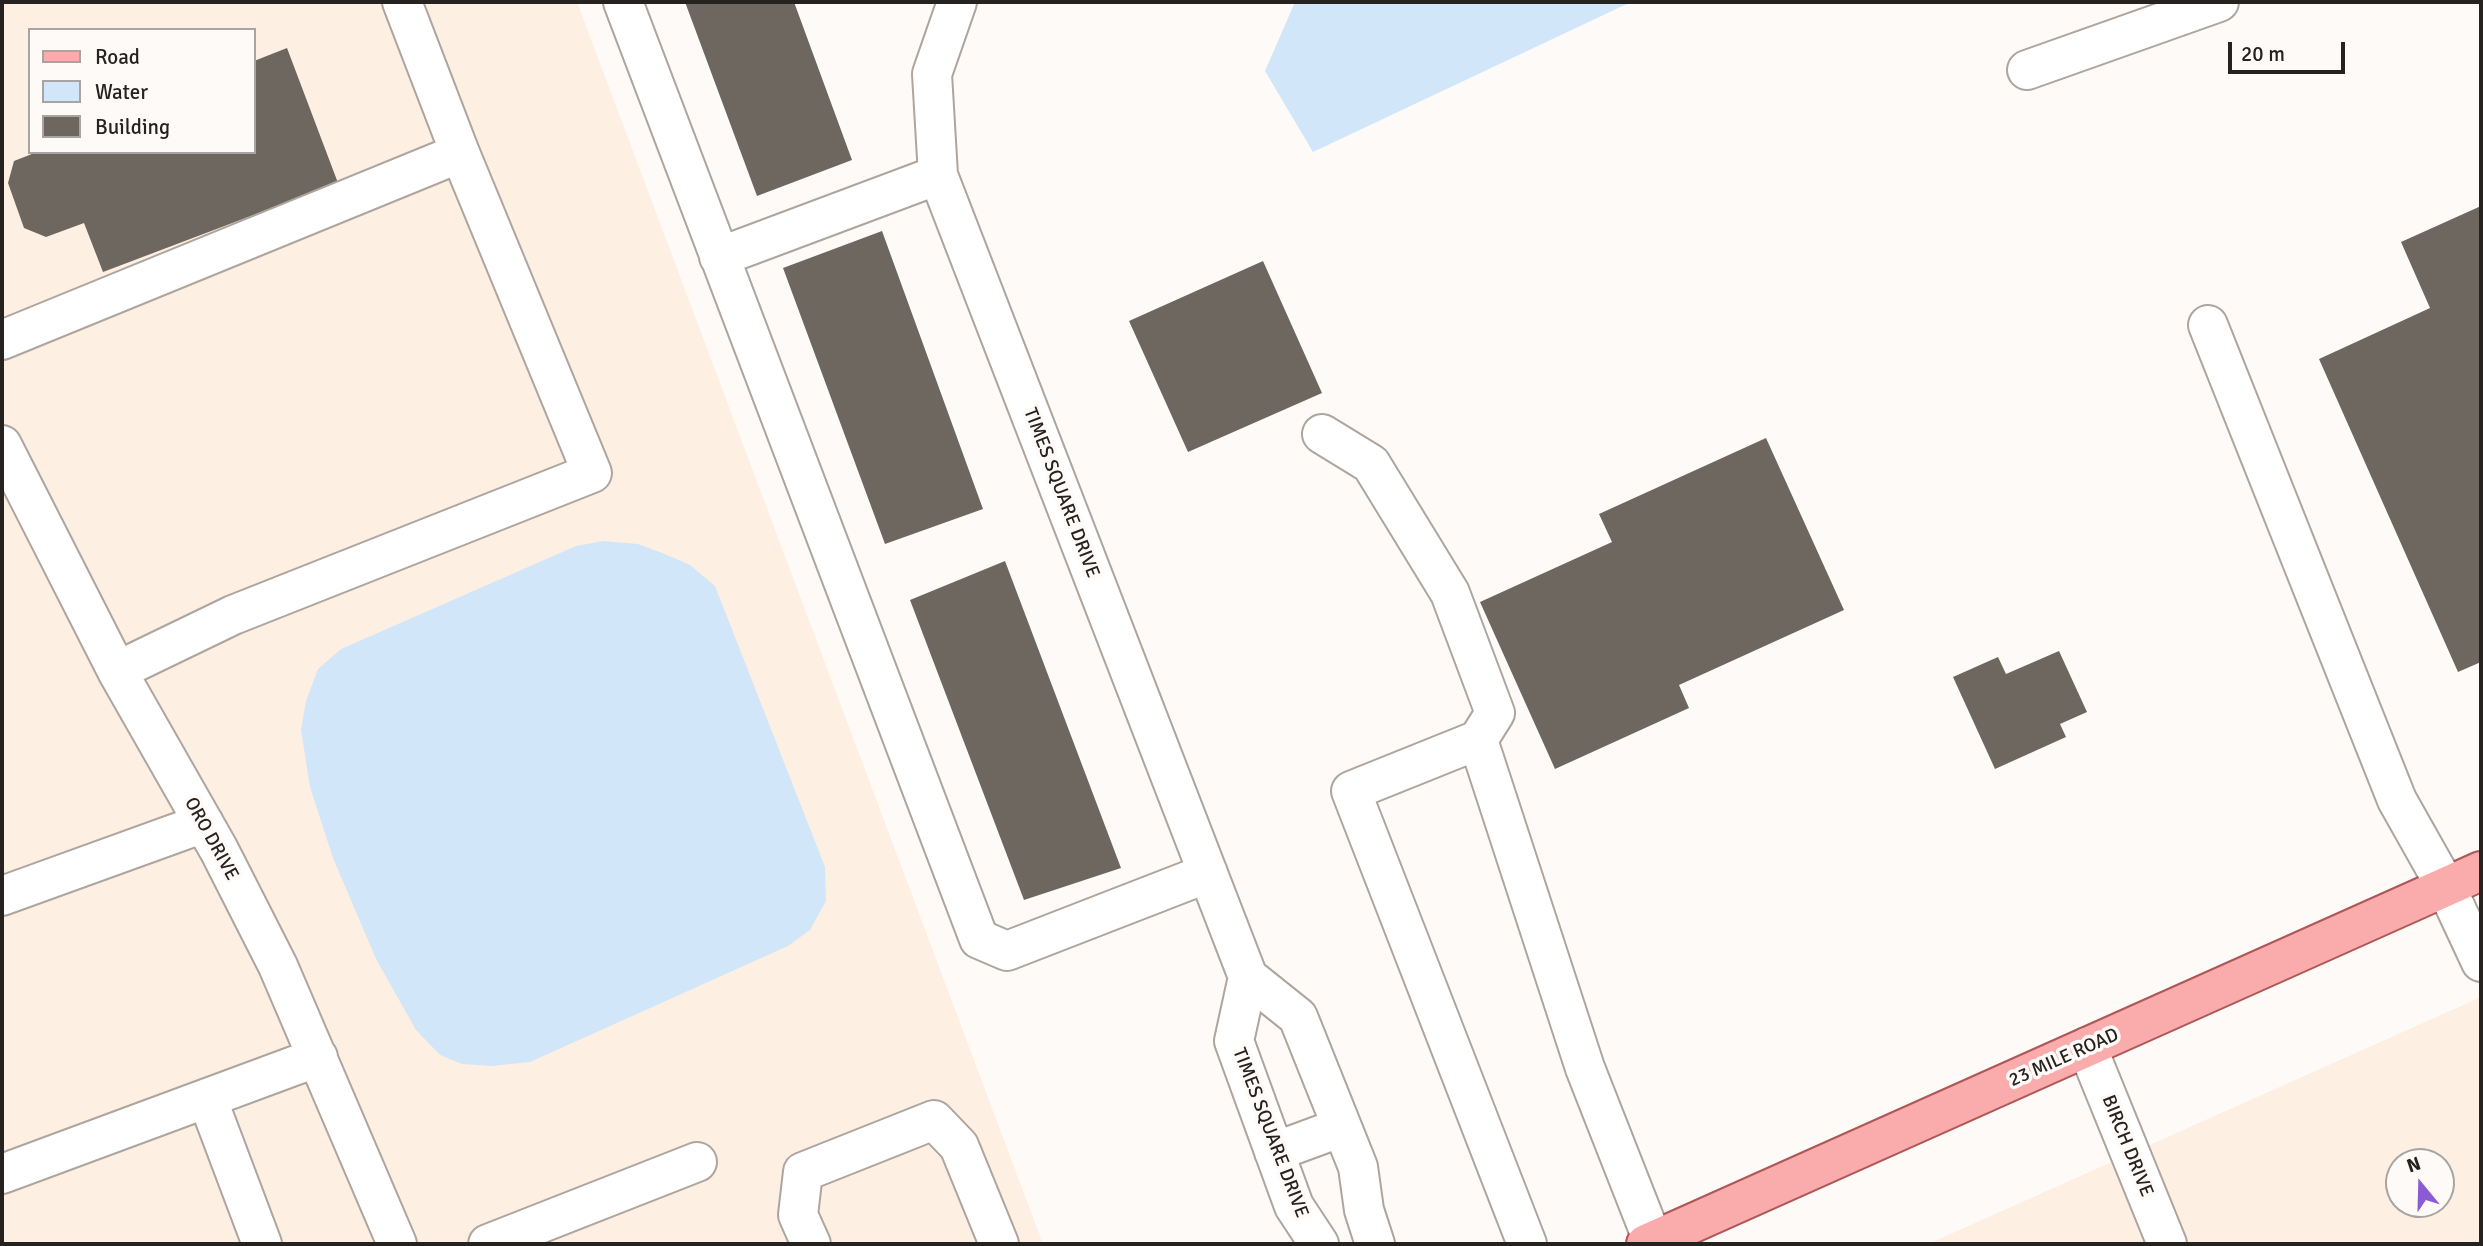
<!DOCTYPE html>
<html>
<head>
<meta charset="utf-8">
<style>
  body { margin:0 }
  #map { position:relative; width:2483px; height:1246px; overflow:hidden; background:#fefaf7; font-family:Signika,sans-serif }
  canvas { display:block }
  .frame { position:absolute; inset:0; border:4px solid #252220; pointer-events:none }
  .legend { position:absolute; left:28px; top:28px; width:228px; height:126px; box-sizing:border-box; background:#fefaf7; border:2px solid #a7a4a1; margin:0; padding:9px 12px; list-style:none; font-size:21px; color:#252220 }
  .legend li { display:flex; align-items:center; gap:14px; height:35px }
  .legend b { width:35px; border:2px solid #a7a4a1 }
  .north { position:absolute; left:2385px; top:1148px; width:70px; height:70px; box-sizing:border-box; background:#fefaf7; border:2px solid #a7a4a1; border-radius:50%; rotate:341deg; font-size:19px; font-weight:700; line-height:28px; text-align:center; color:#252220 }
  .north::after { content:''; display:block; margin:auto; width:24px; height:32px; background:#8b5bd4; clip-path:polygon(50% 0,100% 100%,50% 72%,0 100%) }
  .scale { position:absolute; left:2228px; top:42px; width:117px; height:32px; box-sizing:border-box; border:4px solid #252220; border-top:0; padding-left:9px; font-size:21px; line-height:24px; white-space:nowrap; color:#252220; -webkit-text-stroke:5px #fefaf7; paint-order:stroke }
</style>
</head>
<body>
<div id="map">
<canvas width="2483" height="1246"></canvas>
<div class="frame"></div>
<ul class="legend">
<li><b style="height:9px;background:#faabac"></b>Road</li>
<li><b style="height:19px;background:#d2e6f9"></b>Water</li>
<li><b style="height:19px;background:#6d6760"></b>Building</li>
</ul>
<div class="north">N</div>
<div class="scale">20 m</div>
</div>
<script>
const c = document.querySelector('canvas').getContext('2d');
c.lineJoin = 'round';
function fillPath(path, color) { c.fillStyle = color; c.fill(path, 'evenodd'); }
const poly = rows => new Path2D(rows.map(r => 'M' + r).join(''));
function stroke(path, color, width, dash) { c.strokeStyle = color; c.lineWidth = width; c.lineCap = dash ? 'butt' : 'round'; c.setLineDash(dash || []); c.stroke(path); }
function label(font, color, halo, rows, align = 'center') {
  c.font = font + ' Signika,sans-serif'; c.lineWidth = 7; c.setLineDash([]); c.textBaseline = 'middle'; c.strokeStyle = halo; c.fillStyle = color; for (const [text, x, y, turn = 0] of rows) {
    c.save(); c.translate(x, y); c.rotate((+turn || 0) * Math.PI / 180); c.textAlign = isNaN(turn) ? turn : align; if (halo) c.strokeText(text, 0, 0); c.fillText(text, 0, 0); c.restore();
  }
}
const built = poly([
  [2,2,577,2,1043,1244,2,1244],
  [30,30,254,30,254,152,30,152],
  [2481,997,2481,1244,1928,1244],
  [2399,1162,2441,1162,2441,1204,2399,1204]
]);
const water = poly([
  [1295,2,1631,2,1313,152,1265,71],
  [603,541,638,544,665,554,690,565,715,586,825,867,826,901,810,930,788,946,530,1062,492,1066,462,1064,440,1055,416,1030,376,959,333,858,310,787,301,730,306,701,318,669,341,649,576,546]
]);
const building = poly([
  [685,2,794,2,852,160,757,196],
  [287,48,338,183,103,272,84,223,46,237,24,228,8,183,14,161,37,152,254,152,254,61],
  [2481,206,2481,662,2458,672,2319,359,2430,308,2401,242],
  [882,231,983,509,885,544,783,268],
  [1263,261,1322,393,1188,452,1129,321],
  [1766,438,1844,610,1679,685,1689,708,1555,769,1480,602,1612,542,1599,514],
  [1005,561,1121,868,1024,900,910,600],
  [2059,651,2087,712,2060,724,2066,737,1995,769,1953,677,1998,657,2006,674]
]);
const minor = poly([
  [623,2,979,939,1007,951,1208,873],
  [957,2,932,74,938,175,1248,977,1298,1017,1358,1167,1364,1210,1375,1244],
  [2027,70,2219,2],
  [719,257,938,175],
  [2208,325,2397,800,2446,887,2481,962],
  [2,340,460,153],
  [1322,434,1371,464,1450,593,1495,713,1478,740],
  [2,445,117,671,219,850,278,966,397,1244],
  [117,671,233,615,592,473,460,153,402,2],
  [2,896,204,823],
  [1248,977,1234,1041,1294,1206,1319,1244],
  [2087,1047,2167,1244],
  [207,1098,262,1244],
  [1274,1152,1342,1127],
  [2,1174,318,1057],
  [488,1244,697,1162],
  [811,1244,798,1215,803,1172,934,1120,959,1146,999,1244],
  [1527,1244,1351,791,1478,740,1585,1068,1653,1241]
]);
const major = poly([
  [1646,1244,2481,871]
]);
const streetNames = [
  ["TIMES SQUARE DRIVE",1061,493,69],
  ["ORO DRIVE",211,839,61],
  ["23 MILE ROAD",2064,1058,-24],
  ["TIMES SQUARE DRIVE",1270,1133,69],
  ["BIRCH DRIVE",2127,1146,68]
];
fillPath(built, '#feefe3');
fillPath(water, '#d2e6f9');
fillPath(building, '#6d6760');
stroke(minor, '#ada59e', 42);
stroke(major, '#ad5757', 42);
stroke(minor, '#fff', 38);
stroke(major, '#faabac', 38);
label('19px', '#252220', '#fefaf7', streetNames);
</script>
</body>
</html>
